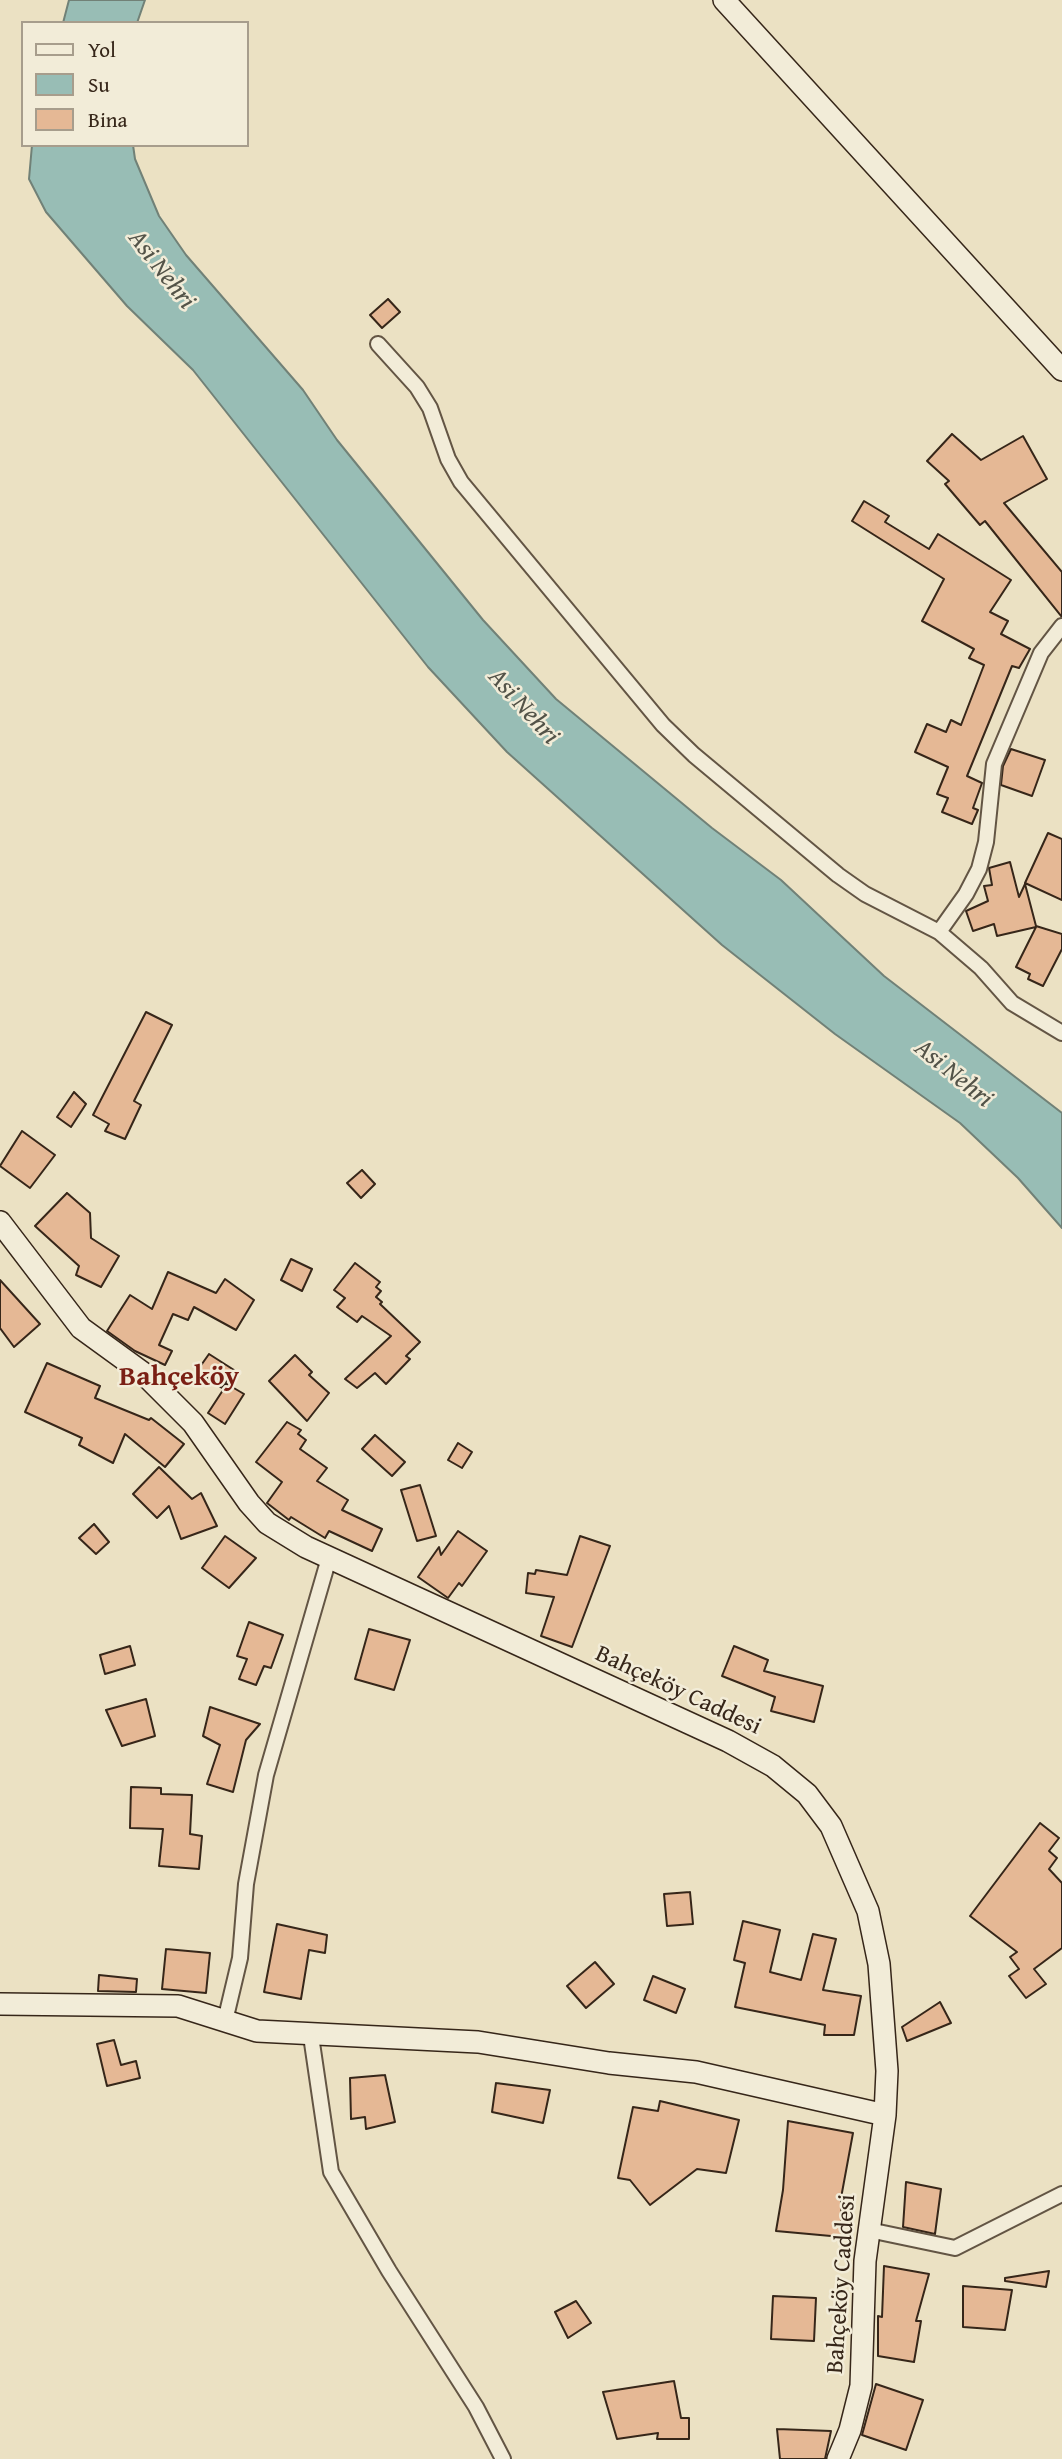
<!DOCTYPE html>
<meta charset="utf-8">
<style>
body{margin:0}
#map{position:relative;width:1062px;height:2459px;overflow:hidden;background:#ebe1c3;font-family:"Gentium Book Plus",serif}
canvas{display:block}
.legend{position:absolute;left:21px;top:21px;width:228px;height:126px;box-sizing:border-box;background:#f2ecd8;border:2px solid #a79d8c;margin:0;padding:9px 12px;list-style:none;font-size:21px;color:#362619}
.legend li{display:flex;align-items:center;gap:14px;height:35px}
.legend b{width:35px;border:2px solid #a79d8c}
</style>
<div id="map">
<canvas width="1062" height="2459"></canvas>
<ul class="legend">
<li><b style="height:9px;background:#f2ecd8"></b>Yol</li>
<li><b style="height:19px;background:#98bdb5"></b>Su</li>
<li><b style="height:19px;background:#e5b895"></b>Bina</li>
</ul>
</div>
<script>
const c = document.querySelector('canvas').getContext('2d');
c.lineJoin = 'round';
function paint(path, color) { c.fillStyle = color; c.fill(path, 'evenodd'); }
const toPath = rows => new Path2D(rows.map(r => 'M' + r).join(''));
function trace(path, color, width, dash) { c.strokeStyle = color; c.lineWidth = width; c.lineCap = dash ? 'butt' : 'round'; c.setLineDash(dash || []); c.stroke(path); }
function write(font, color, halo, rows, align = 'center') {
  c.font = font + ' "Gentium Book Plus",serif'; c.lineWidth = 5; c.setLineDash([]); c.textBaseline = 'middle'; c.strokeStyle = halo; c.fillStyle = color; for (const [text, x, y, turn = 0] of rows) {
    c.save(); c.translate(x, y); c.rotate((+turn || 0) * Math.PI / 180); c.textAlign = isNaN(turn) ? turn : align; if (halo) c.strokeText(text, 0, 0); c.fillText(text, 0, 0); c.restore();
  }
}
const water = toPath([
 [69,0,145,0,137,23,63,23,69,0],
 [32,145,133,145,135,159,159,216,186,255,303,390,337,440,483,620,556,699,712,828,781,880,884,976,1062,1113,1062,1228,1018,1178,960,1123,835,1034,722,945,507,752,428,667,193,370,127,306,46,212,29,179,32,145]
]);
paint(water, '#98bdb5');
trace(water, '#718177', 2);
const building = toPath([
 [388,299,400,312,382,328,370,315,388,299],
 [952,434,981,460,1023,436,1047,479,1004,503,1062,572,1062,617,985,521,980,525,945,484,949,481,927,461,952,434],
 [864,501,889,516,885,522,929,549,938,534,1011,580,990,612,1008,621,1001,634,1030,649,1019,668,1012,666,967,776,982,783,973,808,978,810,972,824,942,812,948,798,937,794,948,767,915,752,927,724,946,732,951,720,961,725,984,665,969,658,974,649,922,621,944,579,852,521,864,501],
 [1011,749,1045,760,1032,796,1001,785,1003,766,1011,749],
 [1048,833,1062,839,1062,900,1025,883,1048,833],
 [1010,862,1019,897,1025,884,1036,926,1062,934,1062,949,1043,986,1028,979,1030,974,1016,967,1036,927,997,936,994,924,973,931,966,911,988,901,984,886,992,885,989,868,1010,862],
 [146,1012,172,1025,134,1101,141,1105,125,1139,105,1131,109,1124,93,1115,146,1012],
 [74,1092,86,1104,71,1127,57,1117,74,1092],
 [22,1131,55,1155,30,1188,0,1166,22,1131],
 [362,1170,375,1184,361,1198,347,1183,362,1170],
 [67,1193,90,1213,91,1238,119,1256,101,1287,76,1275,79,1266,35,1226,67,1193],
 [291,1259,312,1269,302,1291,281,1280,291,1259],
 [355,1263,380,1282,376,1287,381,1291,376,1297,382,1302,380,1304,420,1342,406,1356,410,1359,386,1384,375,1373,357,1388,345,1379,391,1336,362,1316,357,1322,337,1307,345,1298,334,1290,355,1263],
 [168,1272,216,1293,225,1279,254,1300,236,1330,194,1307,188,1320,173,1314,159,1345,172,1351,165,1365,135,1351,107,1331,130,1295,152,1309,168,1272],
 [0,1280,40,1324,14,1347,0,1328,0,1280],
 [209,1354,234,1370,222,1388,197,1371,209,1354],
 [295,1355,312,1372,309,1375,329,1393,307,1421,269,1381,295,1355],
 [47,1363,100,1386,95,1398,149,1420,151,1418,184,1444,165,1467,125,1434,113,1463,79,1445,82,1438,25,1412,47,1363],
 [227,1384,244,1394,225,1424,208,1413,227,1384],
 [287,1422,301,1430,298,1434,306,1440,300,1449,327,1468,317,1481,348,1500,342,1510,382,1529,372,1551,329,1531,325,1538,291,1517,289,1520,267,1503,282,1482,256,1462,287,1422],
 [375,1435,405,1462,392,1476,362,1449,375,1435],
 [458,1443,472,1452,462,1468,448,1460,458,1443],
 [159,1467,192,1499,201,1493,217,1526,181,1539,169,1506,157,1518,133,1494,159,1467],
 [420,1485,436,1536,417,1541,401,1490,420,1485],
 [94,1524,109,1542,96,1554,79,1538,94,1524],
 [458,1531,487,1551,462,1586,459,1583,448,1598,418,1577,439,1547,441,1555,458,1531],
 [225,1536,256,1558,229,1588,202,1568,225,1536],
 [580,1536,610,1546,572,1647,541,1636,554,1597,526,1593,528,1573,535,1574,536,1570,567,1575,580,1536],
 [249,1622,283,1635,271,1668,264,1666,256,1685,239,1679,247,1659,237,1656,249,1622],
 [369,1629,410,1640,394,1690,355,1679,369,1629],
 [130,1646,135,1665,105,1674,100,1655,130,1646],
 [734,1646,768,1660,764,1671,823,1686,814,1722,771,1711,775,1697,722,1676,734,1646],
 [146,1699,155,1736,122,1746,106,1710,146,1699],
 [210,1707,260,1724,246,1740,233,1792,207,1784,220,1745,203,1736,210,1707],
 [131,1787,161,1788,161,1794,192,1795,190,1834,202,1836,199,1869,159,1866,163,1829,130,1828,131,1787],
 [1040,1823,1059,1838,1049,1851,1057,1858,1049,1869,1062,1883,1062,1948,1034,1969,1046,1984,1026,1998,1009,1976,1019,1969,1010,1957,1017,1952,970,1916,1040,1823],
 [690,1892,693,1924,667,1926,664,1894,690,1892],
 [743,1921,780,1930,770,1972,801,1980,813,1934,836,1939,823,1990,861,1996,854,2035,824,2035,825,2025,735,2007,745,1963,734,1960,743,1921],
 [277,1924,327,1935,325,1953,309,1950,301,1999,264,1992,277,1924],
 [166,1949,210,1953,206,1993,162,1989,166,1949],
 [595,1962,614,1984,586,2008,567,1986,595,1962],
 [99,1975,137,1979,136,1992,98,1991,99,1975],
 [653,1976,685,1989,676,2013,644,2000,653,1976],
 [940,2002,951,2023,907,2041,902,2027,940,2002],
 [114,2040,121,2065,136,2061,140,2078,107,2086,97,2044,114,2040],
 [385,2075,395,2122,366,2129,365,2117,351,2119,350,2078,385,2075],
 [496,2083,550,2090,543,2123,492,2112,496,2083],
 [660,2101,739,2120,726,2173,697,2169,650,2205,630,2180,618,2178,633,2107,658,2111,660,2101],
 [788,2121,853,2133,841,2198,842,2237,776,2231,783,2190,788,2121],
 [906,2182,941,2189,935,2234,903,2227,906,2182],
 [884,2266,929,2274,916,2321,921,2321,914,2362,878,2356,878,2316,882,2317,884,2266],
 [1049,2271,1046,2287,1005,2281,1005,2278,1049,2271],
 [963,2286,1012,2290,1005,2330,963,2327,963,2286],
 [773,2296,816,2298,814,2341,771,2339,773,2296],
 [576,2301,591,2323,568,2338,555,2312,576,2301],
 [674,2381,681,2418,689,2418,689,2439,657,2439,658,2433,617,2439,603,2392,674,2381],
 [876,2384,923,2400,906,2450,862,2435,876,2384],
 [777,2429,831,2431,825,2459,780,2459,777,2429]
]);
paint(building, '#e5b895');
trace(building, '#362619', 2);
const street = toPath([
 [378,344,417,387,430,408,448,459,461,482,663,725,694,755,838,875,865,894,939,932,981,968,1012,1003,1062,1033],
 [939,932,966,894,979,869,986,842,994,764,1041,653,1062,626],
 [225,2021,240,1958,246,1884,266,1775,329,1558],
 [311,2036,331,2172,389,2271,476,2407,503,2459],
 [869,2230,955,2248,1062,2194]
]);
const secondary = toPath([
 [724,0,1062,370],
 [0,1222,81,1328,143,1373,193,1423,249,1503,267,1523,306,1547,728,1741,773,1766,807,1794,831,1826,868,1911,879,1964,887,2071,885,2115,865,2261,861,2386,850,2430,838,2459],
 [0,2004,178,2006,257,2031,478,2042,609,2063,696,2072,885,2115]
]);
trace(street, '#635544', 18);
trace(secondary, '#362619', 24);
trace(street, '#f2ecd8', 14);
trace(secondary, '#f2ecd8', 21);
write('24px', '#362619', '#f2ecd8', [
 ["Bahçeköy Caddesi",678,1691,25],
 ["Bahçeköy Caddesi",842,2284,-86]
]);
write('italic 26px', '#535348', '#f2ecd8', [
 ["Asi Nehri",161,270,52],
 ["Asi Nehri",523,707,48],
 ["Asi Nehri",953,1074,39]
]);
write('bold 28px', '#7a1f14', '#f2ecd8', [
 ["Bahçeköy",179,1378]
]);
</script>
